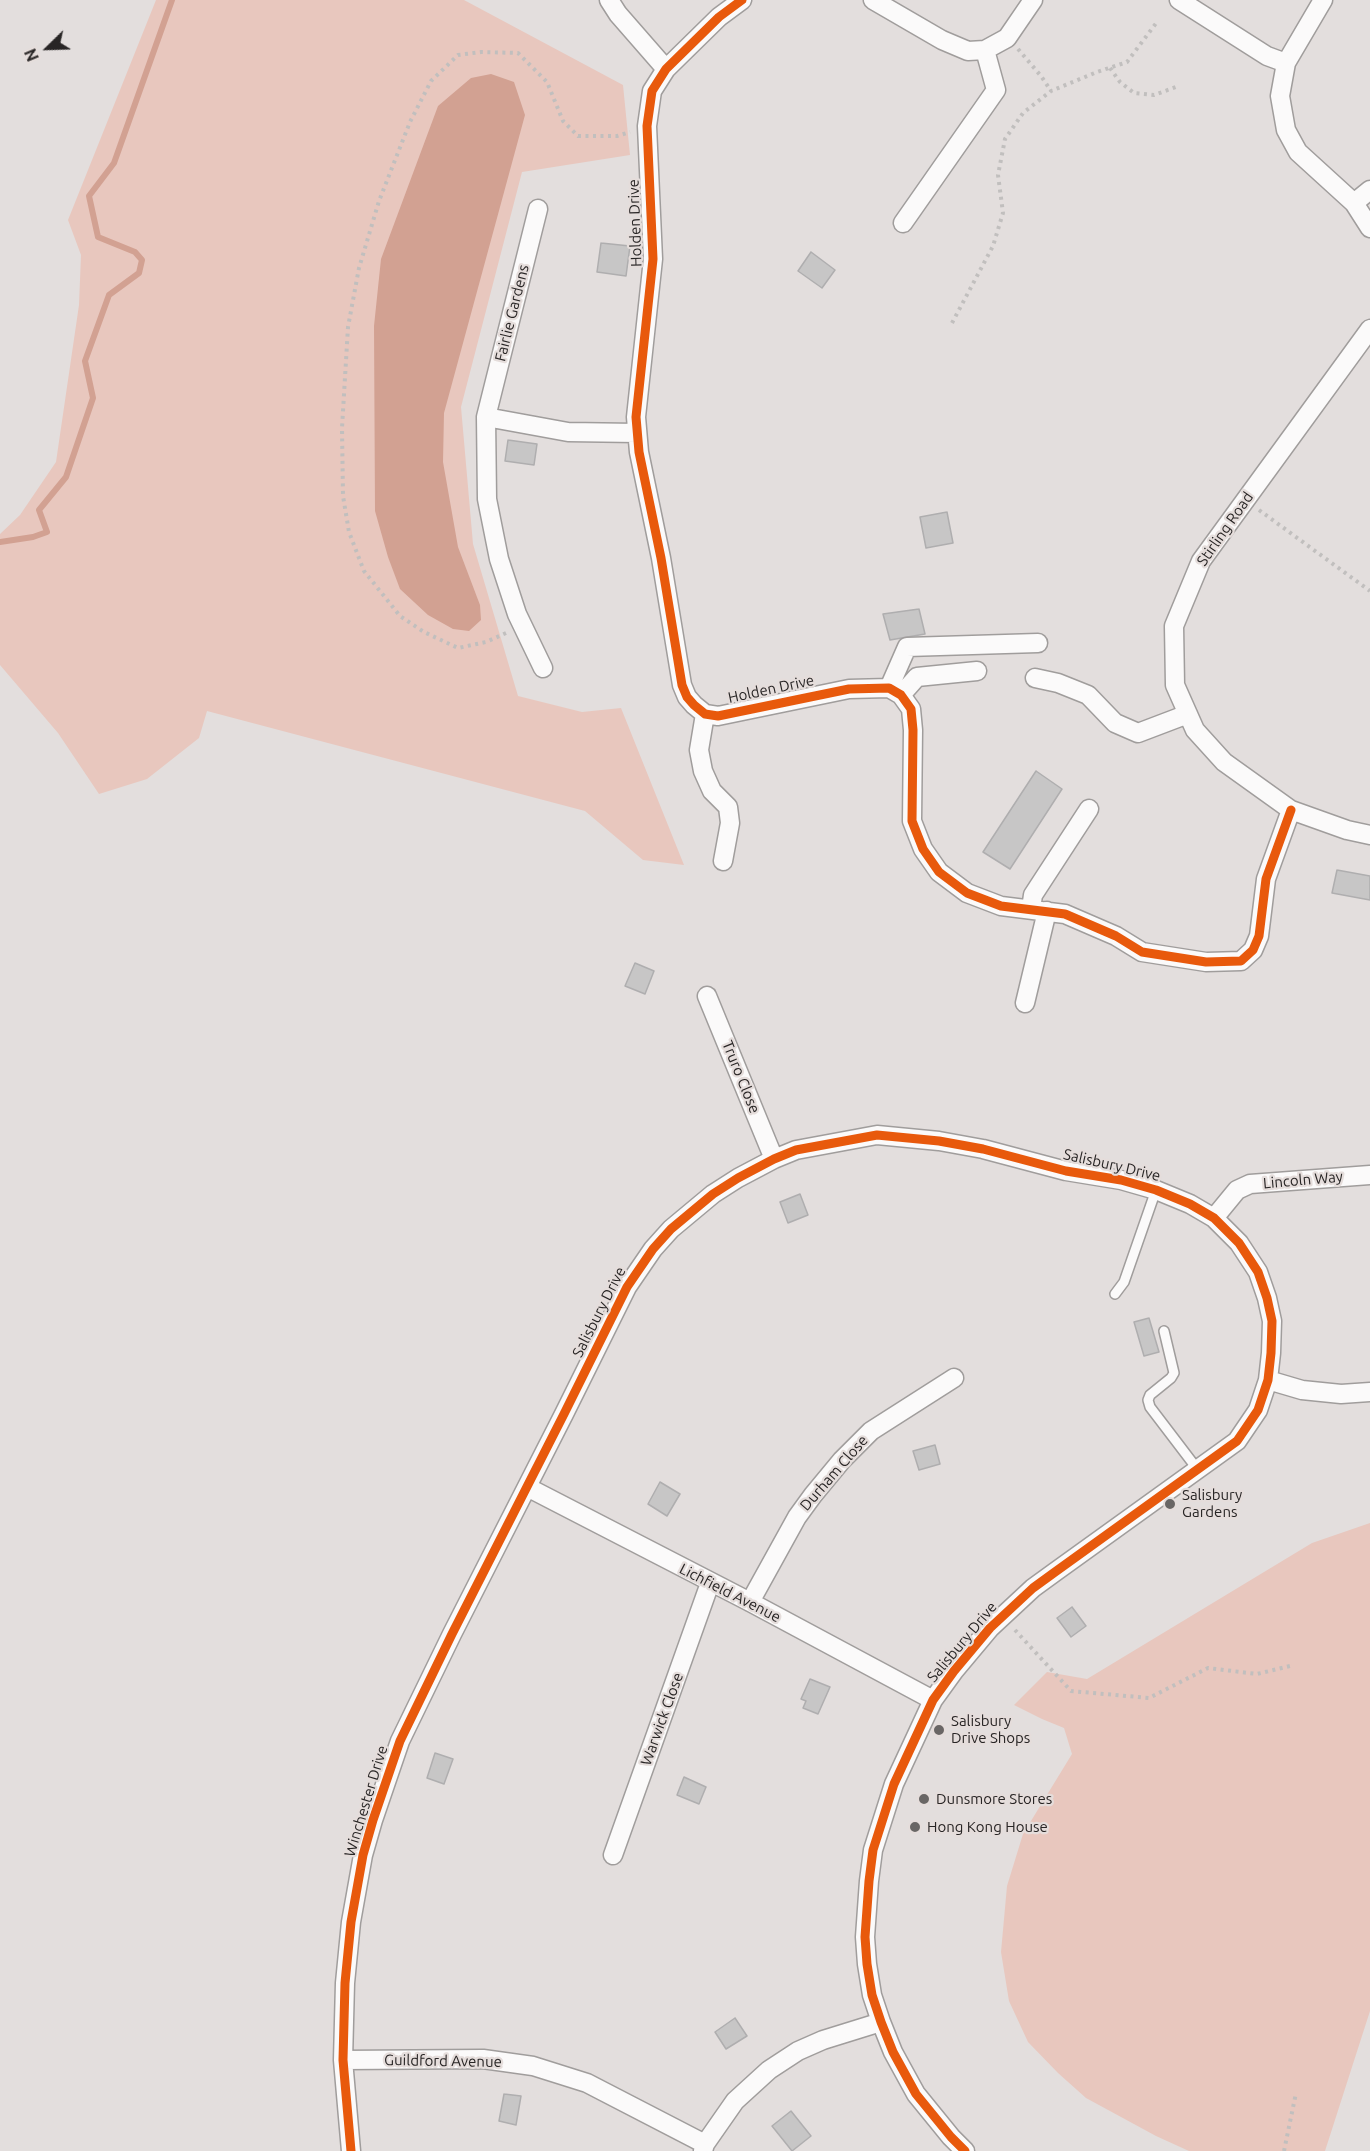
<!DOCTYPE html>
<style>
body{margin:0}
#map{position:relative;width:1370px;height:2151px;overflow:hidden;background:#e3dedd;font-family:Ubuntu,sans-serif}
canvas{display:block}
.north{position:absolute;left:18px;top:18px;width:60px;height:60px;-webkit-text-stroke:4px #e5dddb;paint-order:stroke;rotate:247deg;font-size:16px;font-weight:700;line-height:24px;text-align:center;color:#282525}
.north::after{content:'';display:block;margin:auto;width:21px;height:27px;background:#282525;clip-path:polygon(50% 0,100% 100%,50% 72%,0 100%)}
</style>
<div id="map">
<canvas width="1370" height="2151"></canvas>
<div class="north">N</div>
</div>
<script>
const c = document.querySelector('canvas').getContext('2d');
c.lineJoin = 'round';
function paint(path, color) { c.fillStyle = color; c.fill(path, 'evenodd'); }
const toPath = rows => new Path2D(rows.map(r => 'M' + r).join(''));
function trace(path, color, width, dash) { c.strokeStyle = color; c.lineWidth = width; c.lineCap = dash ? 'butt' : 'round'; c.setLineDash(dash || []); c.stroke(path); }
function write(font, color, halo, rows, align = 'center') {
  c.font = font + ' Ubuntu,sans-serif'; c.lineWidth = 4.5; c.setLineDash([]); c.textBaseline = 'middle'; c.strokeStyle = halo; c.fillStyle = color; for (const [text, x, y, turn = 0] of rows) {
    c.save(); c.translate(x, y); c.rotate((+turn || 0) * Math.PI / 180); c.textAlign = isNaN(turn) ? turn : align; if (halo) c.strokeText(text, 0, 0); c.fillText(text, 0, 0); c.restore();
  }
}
paint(toPath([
 [156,0,464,0,623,85,630,155,522,172,461,407,473,544,518,696,582,712,621,708,684,865,643,860,585,811,207,711,199,738,147,779,99,794,58,733,0,665,0,534,20,515,56,462,79,305,81,255,68,220],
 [1370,1523,1370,2011,1325,2151,1189,2151,1156,2136,1086,2098,1058,2073,1028,2042,1009,2001,1001,1952,1007,1886,1023,1834,1072,1754,1064,1728,1042,1719,1014,1705,1047,1672,1087,1679,1312,1543]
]), '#e8c7be');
paint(toPath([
 [491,74,514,82,525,115,444,413,443,462,458,547,480,605,481,620,469,631,453,629,428,615,400,589,388,557,375,511,374,326,381,259,438,106,471,78]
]), '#d2a192');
trace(toPath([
 [0,542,33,537,47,532,39,510,66,477,93,398,85,361,109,295,139,273,142,260,135,252,98,237,89,196,114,163,172,0]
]), '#d2a192', 6);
const building = toPath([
 [601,243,630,246,626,276,597,272,601,243],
 [811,252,835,270,822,288,798,271,811,252],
 [508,440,537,444,534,465,505,461,508,440],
 [947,512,953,543,926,548,920,517,947,512],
 [919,609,925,634,890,640,883,614,919,609],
 [1036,771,1062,789,1010,869,983,852,1036,771],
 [1337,870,1370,876,1370,900,1332,893,1337,870],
 [635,963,654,971,645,994,625,986,635,963],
 [800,1194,808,1215,788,1223,780,1202,800,1194],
 [1149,1318,1159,1352,1144,1356,1134,1322,1149,1318],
 [935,1445,940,1464,919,1470,913,1451,935,1445],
 [660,1482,680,1494,667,1516,648,1504,660,1482],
 [1072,1607,1086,1626,1071,1637,1057,1618,1072,1607],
 [810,1679,830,1687,818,1714,803,1708,806,1701,801,1699,810,1679],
 [435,1753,453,1759,444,1784,427,1778,435,1753],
 [684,1777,706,1787,699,1804,677,1795,684,1777],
 [735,2018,747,2036,726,2049,715,2032,735,2018],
 [504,2094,521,2096,516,2125,499,2121,504,2094],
 [791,2111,811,2136,792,2151,772,2126,791,2111]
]);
paint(building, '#c7c6c6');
trace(building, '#afaeaf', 1.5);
const service = toPath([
 [1115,1294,1124,1282,1156,1190],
 [1164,1331,1174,1373,1171,1378,1150,1395,1148,1400,1150,1407,1198,1470]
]);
const minor = toPath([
 [609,0,618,14,666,69],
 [742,0,719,17,666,69,652,91,647,126,653,259,636,417,639,452,661,558,682,685,687,697,694,705,705,714,718,716,849,689,889,688,901,695,911,709,913,730,912,821,923,849,939,872,967,893,1001,906,1065,914,1116,936,1142,952,1206,962,1241,961,1253,950,1259,936,1266,879,1291,810],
 [873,0,942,40,968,51,985,50,1007,38,1033,0],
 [1179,0,1267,56,1286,63],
 [1323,0,1286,63,1280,96,1286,130,1298,152,1354,203,1370,228],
 [1354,203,1370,190],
 [903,223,996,90,985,50],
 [1370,329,1201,561,1174,626,1175,685,1195,730,1224,762,1291,810,1347,830,1370,835],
 [486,417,538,209],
 [543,668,517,614,499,559,487,499,486,417,568,432,637,433],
 [1035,678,1058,683,1088,695,1115,723,1138,733,1188,714],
 [889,688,907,647,1038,643],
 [901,695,917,677,977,671],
 [705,714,699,750,703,771,712,791,728,807,730,823,723,861],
 [1031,909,1033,895,1089,809],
 [707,996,774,1159],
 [1025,1003,1047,911],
 [1214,1218,1237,1190,1250,1184,1370,1175],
 [1268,1380,1302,1390,1341,1394,1370,1392],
 [527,1487,750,1602,933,1700],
 [750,1602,797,1517,813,1495,842,1460,871,1431,954,1378],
 [613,1855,710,1583],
 [343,2060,483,2059,533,2066,587,2083,705,2144],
 [351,2151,343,2060,345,1983,351,1922,363,1855,373,1820,400,1741,452,1634,564,1414,627,1287,653,1249,671,1229,713,1194,738,1178,774,1159,796,1150,877,1135,939,1141,983,1149,1066,1171,1121,1180,1156,1190,1190,1204,1214,1218,1239,1243,1258,1272,1267,1298,1272,1321,1271,1353,1268,1380,1258,1410,1237,1441,1055,1572,1033,1588,990,1628,954,1671,933,1700,894,1784,873,1850,869,1881,865,1937,867,1964,872,1995,881,2022,893,2052,916,2094,951,2137,965,2151],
 [703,2151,705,2144,735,2101,769,2070,798,2051,823,2040,881,2022]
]);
trace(service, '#a09d9c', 12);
trace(minor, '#a09d9c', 21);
trace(toPath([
 [1018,49,1041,76,1051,91],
 [1110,68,1120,82,1134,93,1154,95,1176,87],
 [952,323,993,246,1003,213,998,175,1005,139,1023,113,1051,91,1097,72,1127,62,1157,22],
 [1259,510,1370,591],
 [506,633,486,642,458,648,424,632,400,616,364,571,349,532,343,496,342,428,348,327,359,268,379,201,410,122,431,81,458,55,481,52,518,53,547,82,563,121,578,136,617,136,630,132],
 [1015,1630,1071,1691,1149,1698,1208,1668,1257,1674,1294,1665],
 [1284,2151,1296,2093]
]), '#c1bfbe', 4, [3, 4.5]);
trace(service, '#fbfafa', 9);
trace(minor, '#fbfafa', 18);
trace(toPath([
 [742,0,719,17,666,69,652,91,647,126,653,259,636,417,639,452,661,558,682,685,687,697,694,705,705,714,718,716,849,689,889,688,901,695,911,709,913,730,912,821,923,849,939,872,967,893,1001,906,1065,914,1116,936,1142,952,1206,962,1241,961,1253,950,1259,936,1266,879,1291,810],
 [351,2151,343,2060,345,1983,351,1922,363,1855,373,1820,400,1741,452,1634,564,1414,627,1287,653,1249,671,1229,713,1194,738,1178,774,1159,796,1150,877,1135,939,1141,983,1149,1066,1171,1121,1180,1156,1190,1190,1204,1214,1218,1239,1243,1258,1272,1267,1298,1272,1321,1271,1353,1268,1380,1258,1410,1237,1441,1055,1572,1033,1588,990,1628,954,1671,933,1700,894,1784,873,1850,869,1881,865,1937,867,1964,872,1995,881,2022,893,2052,916,2094,951,2137,965,2151]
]), '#e8590c', 9);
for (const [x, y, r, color] of [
 [1170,1504,6,"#696665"],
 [939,1730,6,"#696665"],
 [924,1799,6,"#696665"],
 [915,1827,6,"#696665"]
]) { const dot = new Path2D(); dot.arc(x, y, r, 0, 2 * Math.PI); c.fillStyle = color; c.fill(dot); trace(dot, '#e5dddb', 2); }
write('15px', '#282525', '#e5dddb', [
 ["Holden Drive",635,223,-92],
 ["Fairlie Gardens",512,313,-76],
 ["Stirling Road",1225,529,-55],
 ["Holden Drive",771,689,-12],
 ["Truro Close",741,1077,68],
 ["Salisbury Drive",1112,1165,13],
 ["Lincoln Way",1303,1180,-5],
 ["Salisbury Drive",599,1312,-63],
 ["Durham Close",834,1473,-49],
 ["Lichfield Avenue",730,1593,27],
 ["Salisbury Drive",962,1642,-50],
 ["Warwick Close",662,1719,-70],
 ["Winchester Drive",366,1801,-73],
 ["Guildford Avenue",443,2061,1]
]);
write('15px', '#282525', '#e5dddb', [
 ["Salisbury",1182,1495],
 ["Gardens",1182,1512],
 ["Salisbury",951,1721],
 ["Drive Shops",951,1738],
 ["Dunsmore Stores",936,1799],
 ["Hong Kong House",927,1827]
], 'left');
</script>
